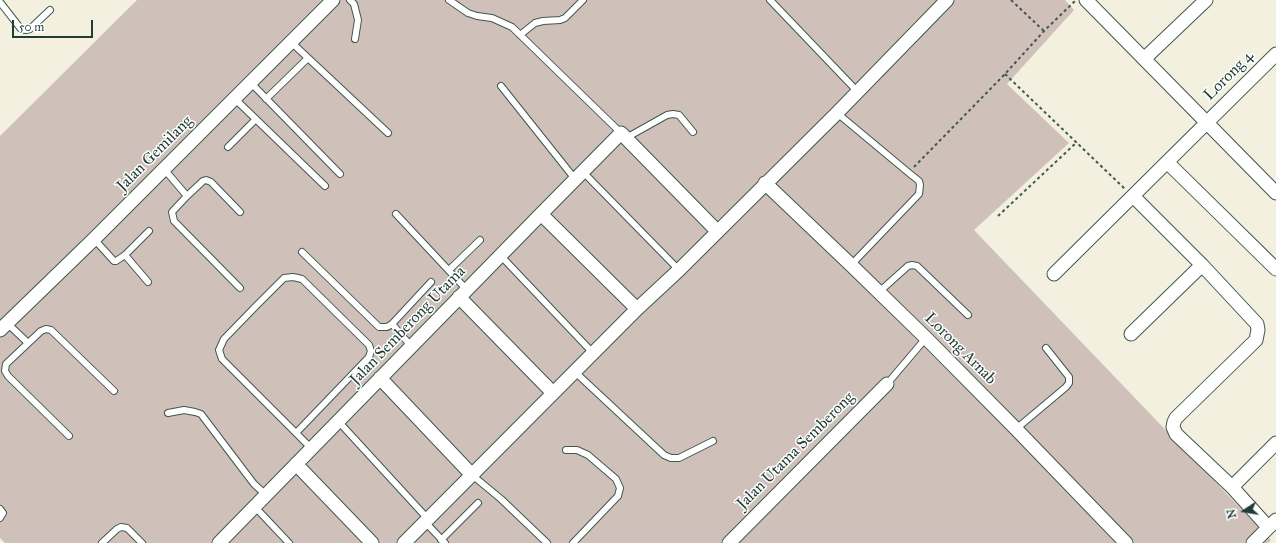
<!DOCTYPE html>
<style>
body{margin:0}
#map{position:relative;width:1276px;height:543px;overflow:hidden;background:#f3f0df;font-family:"IM FELL Great Primer",serif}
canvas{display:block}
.north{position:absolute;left:1224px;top:491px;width:40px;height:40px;-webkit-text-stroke:3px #fff;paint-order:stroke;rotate:258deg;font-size:11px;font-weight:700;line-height:16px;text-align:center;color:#1f3d34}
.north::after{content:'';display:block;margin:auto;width:14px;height:18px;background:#1f3d34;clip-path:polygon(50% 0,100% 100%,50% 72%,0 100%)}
.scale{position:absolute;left:12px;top:20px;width:81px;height:18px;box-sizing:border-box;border:2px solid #1f3d34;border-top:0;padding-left:5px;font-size:12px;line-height:14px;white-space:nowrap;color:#1f3d34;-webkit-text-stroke:3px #fff;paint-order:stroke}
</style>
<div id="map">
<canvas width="1276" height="543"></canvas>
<div class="north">N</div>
<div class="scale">50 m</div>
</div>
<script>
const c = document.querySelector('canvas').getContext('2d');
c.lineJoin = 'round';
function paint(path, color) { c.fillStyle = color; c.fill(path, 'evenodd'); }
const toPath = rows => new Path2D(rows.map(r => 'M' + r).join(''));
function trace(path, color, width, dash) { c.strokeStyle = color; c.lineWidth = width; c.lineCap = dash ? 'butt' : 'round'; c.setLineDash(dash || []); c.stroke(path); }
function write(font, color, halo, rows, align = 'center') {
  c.font = font + ' "IM FELL Great Primer",serif'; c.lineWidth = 3; c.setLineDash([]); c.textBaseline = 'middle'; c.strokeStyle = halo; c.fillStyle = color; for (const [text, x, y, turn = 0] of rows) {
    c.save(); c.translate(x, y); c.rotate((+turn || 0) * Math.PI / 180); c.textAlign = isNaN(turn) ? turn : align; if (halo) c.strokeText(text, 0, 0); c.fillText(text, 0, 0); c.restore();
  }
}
paint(toPath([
 [137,0,1065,0,1074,10,1007,84,1069,143,974,230,1271,540,1268,543,5,543,0,538,0,136]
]), '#cfc1ba');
const lane = toPath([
 [350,0,354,4,358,20,355,39],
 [449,0,468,13,477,16,492,18,512,27,621,133],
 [770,0,857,91],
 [0,2,21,29,26,30,30,29,50,10],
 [520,35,535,23,543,21,560,20,565,18,583,0],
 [291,42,388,133],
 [250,82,340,174],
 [501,86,575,179],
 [234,98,325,186],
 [266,99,308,58],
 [837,113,909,173,919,181,920,185,919,194,851,265],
 [626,138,667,115,673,114,679,115,693,132],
 [228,147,256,119],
 [164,169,187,196,172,212,174,221,240,288],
 [583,172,679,270],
 [187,196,203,181,206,180,211,182,240,212],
 [396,214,467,290],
 [94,239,114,261,116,261,125,255,149,231],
 [302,252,379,327,387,327,392,324],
 [125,255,148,282],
 [500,255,593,353],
 [449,270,480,240],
 [879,292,908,266,912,265,917,266,968,315],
 [7,323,28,343],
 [411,346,392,324,431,282],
 [575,372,664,455,671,458,679,458,713,441],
 [887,384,926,338],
 [168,413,184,410,195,412,201,414,254,484,266,495],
 [338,421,428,519],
 [1016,429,1066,387,1069,383,1069,377,1046,348],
 [296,433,369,357,371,351,369,345,302,279,293,277,284,278,256,306,224,339,219,350,222,359,311,448],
 [69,436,8,376,5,371,6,364,41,331,46,329,51,330,114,391],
 [566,450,577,450,588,455,616,479,620,488,618,496,573,543],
 [472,475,501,499,547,543],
 [255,507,289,543],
 [0,509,3,513,0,518],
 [425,522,445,543],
 [441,540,478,503],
 [102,543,117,529,121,527,127,528,142,543]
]);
const street = toPath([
 [1086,0,1276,193],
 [1144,59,1206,0],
 [1167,162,1276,269],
 [765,183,851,265,926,338,1016,429,1126,543],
 [1133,196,1202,265,1257,324,1258,330,1256,340,1176,418,1174,422,1173,427,1176,434,1232,487,1268,527],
 [541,214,637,309],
 [1054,274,1276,54],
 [459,297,553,393],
 [0,330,94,239,333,0],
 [1131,334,1202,265],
 [380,378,472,475],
 [296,464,372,543],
 [1232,487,1276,443],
 [219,543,541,214,621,133,717,231],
 [404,543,637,309,679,270,837,113,947,0],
 [729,543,887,384],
 [1253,543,1276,520]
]);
trace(lane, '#3f584e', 8);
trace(street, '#3f584e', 15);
trace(toPath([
 [1011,0,1044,31],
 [1005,74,1125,189],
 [914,167,1005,74,1044,31,1075,1],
 [998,216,1077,142]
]), '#3f584e', 2, [3, 3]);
trace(lane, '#fff', 6);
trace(street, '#fff', 13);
write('16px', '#1f3d34', '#fff', [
 ["Lorong 4",1229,76,-45],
 ["Jalan Gemilang",155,154,-45],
 ["Jalan Semberong Utama",408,326,-46],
 ["Lorong Arnab",960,349,45],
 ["Jalan Utama Semberong",796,451,-45]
]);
</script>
